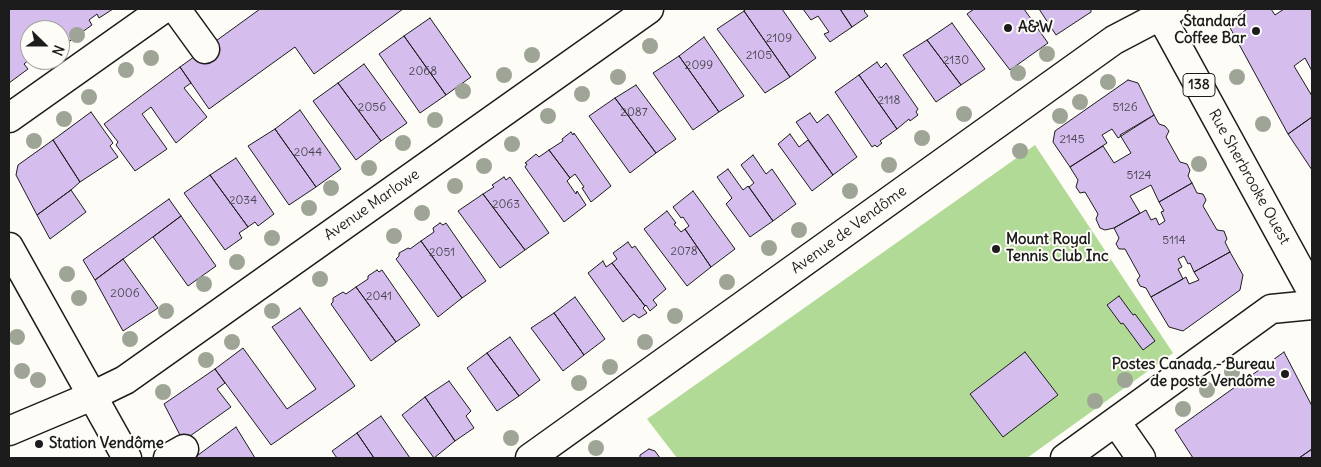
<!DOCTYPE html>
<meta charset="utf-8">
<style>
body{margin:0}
#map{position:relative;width:1321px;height:467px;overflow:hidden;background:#fdfcf7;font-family:Delius,sans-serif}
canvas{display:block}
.frame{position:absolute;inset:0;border:10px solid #1c1c1c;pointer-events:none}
.north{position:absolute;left:20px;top:20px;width:50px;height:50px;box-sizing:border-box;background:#fdfcf7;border:1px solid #a3a29f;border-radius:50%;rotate:112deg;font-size:14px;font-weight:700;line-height:20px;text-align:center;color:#1c1c1c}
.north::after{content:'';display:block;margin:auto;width:18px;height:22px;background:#1c1c1c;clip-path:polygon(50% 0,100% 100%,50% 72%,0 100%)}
</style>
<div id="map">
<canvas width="1321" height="467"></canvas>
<div class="frame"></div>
<div class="north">N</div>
</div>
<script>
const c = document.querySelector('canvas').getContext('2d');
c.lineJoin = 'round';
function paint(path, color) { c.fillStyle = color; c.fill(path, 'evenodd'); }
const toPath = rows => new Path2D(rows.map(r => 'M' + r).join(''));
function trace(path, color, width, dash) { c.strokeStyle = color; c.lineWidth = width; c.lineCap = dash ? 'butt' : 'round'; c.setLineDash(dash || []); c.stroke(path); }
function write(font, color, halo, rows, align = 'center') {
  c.font = font + ' Delius,sans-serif'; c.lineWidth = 4; c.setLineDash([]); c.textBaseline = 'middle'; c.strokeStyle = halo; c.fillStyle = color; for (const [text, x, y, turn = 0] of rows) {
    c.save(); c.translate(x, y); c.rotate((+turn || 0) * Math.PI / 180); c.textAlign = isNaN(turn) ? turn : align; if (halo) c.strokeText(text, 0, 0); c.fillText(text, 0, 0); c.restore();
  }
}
paint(toPath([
 [1035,145,1173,353,1027,458,677,458,647,419]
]), '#b1da97');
const building = toPath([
 [9,9,113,9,99,18,97,14,89,20,92,25,60,48,60,30,30,30,30,59,24,64,28,69,9,83,9,9],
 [260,9,403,9,314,74,295,47,209,109,180,67,260,9],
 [746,9,782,9,816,58,790,77,744,11,746,9],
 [803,9,840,9,852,27,830,42,824,34,829,32,818,16,811,20,803,9],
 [840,9,866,9,864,11,868,16,852,27,840,9],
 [974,9,1024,9,1048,43,1010,70,967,14,974,9],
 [1039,9,1091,9,1091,12,1056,35,1039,9],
 [1247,9,1271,9,1275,15,1284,9,1312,9,1312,71,1305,58,1294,66,1312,96,1312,117,1288,134,1228,24,1247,9],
 [744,11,790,77,765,93,717,29,744,11],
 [430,18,471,77,446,95,404,36,430,18],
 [952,23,985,69,961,85,927,40,952,23],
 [404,36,446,95,420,113,379,54,404,36],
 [704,37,744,96,719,112,679,56,704,37],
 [927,40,961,85,936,102,903,55,927,40],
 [679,56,719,112,693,130,653,73,679,56],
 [877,62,881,68,886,63,918,109,916,112,918,115,910,121,909,119,897,129,859,75,877,62],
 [364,64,407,123,381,141,338,83,364,64],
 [180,67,191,83,184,88,207,117,176,143,151,107,142,114,167,149,135,171,116,145,118,142,104,124,180,67],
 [859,75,897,129,880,141,882,143,877,147,875,145,872,147,835,92,859,75],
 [1128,80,1138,83,1154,115,1118,138,1112,129,1102,135,1107,143,1070,167,1053,142,1055,131,1128,80],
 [338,83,381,141,356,160,313,101,338,83],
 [636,85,676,139,656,153,615,98,636,85],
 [615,98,656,153,630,173,589,116,615,98],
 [300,110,341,169,316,187,275,129,300,110],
 [91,112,113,143,110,146,118,157,80,182,53,140,91,112],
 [810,113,817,123,828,114,857,157,833,175,796,122,810,113],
 [1154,115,1159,124,1165,126,1169,131,1166,137,1180,162,1187,164,1190,170,1188,176,1192,183,1159,202,1151,185,1130,196,1140,213,1114,228,1105,230,1100,228,1096,219,1098,214,1085,192,1080,193,1076,187,1078,180,1070,167,1103,146,1114,163,1131,153,1120,135,1154,115],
 [1312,117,1312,170,1288,134,1312,117],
 [275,129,316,187,289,205,248,146,275,129],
 [571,132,573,135,574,133,611,186,591,202,582,188,584,187,575,174,570,178,549,150,563,141,562,139,571,132],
 [790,134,799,147,808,140,833,175,812,191,778,144,790,134],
 [53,140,80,182,71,190,37,215,16,175,18,165,53,140],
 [549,150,570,178,567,181,576,194,577,191,586,205,564,222,525,167,527,164,525,163,536,154,539,157,549,150],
 [753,155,766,174,772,169,796,204,773,221,749,187,754,183,741,165,753,155],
 [236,158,274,214,258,226,255,222,248,227,210,175,236,158],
 [728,169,743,190,748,186,773,221,750,237,726,204,732,198,717,177,728,169],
 [210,175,248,227,239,233,242,238,225,250,184,193,210,175],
 [504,177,506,180,510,177,549,233,525,250,483,194,494,187,492,185,504,177],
 [1192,183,1197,193,1203,194,1206,200,1203,206,1217,230,1224,231,1227,239,1225,242,1230,252,1194,272,1190,263,1188,264,1184,256,1178,259,1182,267,1178,269,1183,279,1151,297,1146,288,1140,286,1137,280,1140,276,1125,249,1119,249,1116,244,1119,238,1114,228,1146,210,1151,220,1156,218,1159,225,1165,221,1161,212,1164,211,1159,202,1192,183],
 [71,190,86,212,50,239,37,215,71,190],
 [693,191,735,249,711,267,685,229,689,226,683,217,681,218,673,207,693,191],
 [483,194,525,250,500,268,458,211,483,194],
 [169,199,181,216,95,280,83,260,169,199],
 [667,211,676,223,674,224,681,232,685,229,711,267,687,286,644,229,667,211],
 [181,216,216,266,188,286,153,237,181,216],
 [440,223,443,225,446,223,486,281,462,298,421,241,434,232,433,228,440,223],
 [421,241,462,298,438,317,396,259,399,256,399,253,408,248,410,249,421,241],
 [628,242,632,248,635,246,666,289,653,300,657,305,650,311,646,305,645,306,612,263,617,259,613,253,628,242],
 [1230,252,1243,275,1240,290,1183,331,1169,327,1151,297,1186,277,1189,284,1199,280,1194,272,1230,252],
 [123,259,158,308,123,331,95,280,123,259],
 [603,261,606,267,612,263,645,306,643,308,647,313,639,318,634,314,623,322,588,273,603,261],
 [377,270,379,272,382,270,420,325,396,342,356,287,368,279,368,276,377,270],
 [356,287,396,342,371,361,331,304,333,302,333,298,343,292,346,294,356,287],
 [1119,296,1133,315,1135,314,1155,341,1143,350,1123,323,1121,324,1107,305,1119,296],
 [575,297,605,339,584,355,554,313,575,297],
 [300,308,355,386,271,445,215,369,243,348,287,409,316,389,272,327,300,308],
 [554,313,584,355,563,371,531,328,554,313],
 [510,337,540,380,519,396,487,353,510,337],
 [1025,352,1058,395,1003,437,970,394,1025,352],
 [1284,352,1312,406,1312,449,1299,458,1193,458,1175,430,1284,352],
 [487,353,519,396,497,411,467,368,487,353],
 [215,369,225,383,217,389,231,407,183,441,164,404,215,369],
 [449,381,471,411,466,416,474,428,455,441,425,397,449,381],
 [425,397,455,441,434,458,402,415,425,397],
 [381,416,410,458,374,458,357,433,381,416],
 [236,427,255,458,194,458,236,427],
 [357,433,374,458,337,458,332,451,357,433],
 [649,449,655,451,660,458,640,458,640,455,649,449],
 [1312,449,1312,458,1299,458,1312,449]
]);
paint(building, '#d5beed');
trace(building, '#1c1c1c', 1);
const minor = toPath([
 [176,9,205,49],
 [9,118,163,9],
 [1116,422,1141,458],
 [9,431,92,396,125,380,649,9],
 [168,458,184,449],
 [530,458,1114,40,1173,9],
 [1065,458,1271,309,1312,305]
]);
const major = toPath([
 [1157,9,1312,292],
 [9,247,127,458]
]);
trace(minor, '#1c1c1c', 31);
trace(major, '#1c1c1c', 31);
trace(minor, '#fdfcf7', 28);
trace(major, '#fdfcf7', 28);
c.fillStyle = '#9ea596';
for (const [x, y] of [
 [77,35],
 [650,46],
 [1047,54],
 [532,55],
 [151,58],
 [126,70],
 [1018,73],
 [504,75],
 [618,77],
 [1237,77],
 [1108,82],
 [463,91],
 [582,94],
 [89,97],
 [1080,102],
 [964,114],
 [548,116],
 [1060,116],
 [64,119],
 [435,120],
 [1263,124],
 [922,138],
 [34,141],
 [403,143],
 [512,144],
 [1020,151],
 [1199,164],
 [889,165],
 [484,166],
 [369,168],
 [455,186],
 [331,188],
 [850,191],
 [309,208],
 [422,213],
 [799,230],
 [394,236],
 [272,238],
 [769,248],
 [237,262],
 [67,274],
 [320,279],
 [727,282],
 [204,284],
 [79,298],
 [166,311],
 [272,311],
 [675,316],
 [17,337],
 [130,339],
 [232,342],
 [645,342],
 [206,360],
 [610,367],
 [22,371],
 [1232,372],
 [38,380],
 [1125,380],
 [579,383],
 [1207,390],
 [163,392],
 [1095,401],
 [1183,409],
 [511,438],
 [596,448]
]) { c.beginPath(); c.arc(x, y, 8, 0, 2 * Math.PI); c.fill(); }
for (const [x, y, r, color] of [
 [1008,28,5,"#1c1c1c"],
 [1256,31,5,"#1c1c1c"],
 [996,249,5,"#1c1c1c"],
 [1285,374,5,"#1c1c1c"],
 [39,444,5,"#1c1c1c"]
]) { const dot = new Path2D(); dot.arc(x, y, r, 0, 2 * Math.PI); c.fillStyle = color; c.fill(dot); trace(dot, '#fdfcf7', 2); }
write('12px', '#4a4450', null, [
 ["2109",779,39],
 ["2105",759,56],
 ["2130",956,61],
 ["2099",699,66],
 ["2068",423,72],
 ["2118",889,101],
 ["2056",372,108],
 ["5126",1125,108],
 ["2087",634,113],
 ["2145",1072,140],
 ["2044",308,153],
 ["5124",1139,176],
 ["2034",243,201],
 ["2063",506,205],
 ["5114",1174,241],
 ["2078",684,252],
 ["2051",442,253],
 ["2006",125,294],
 ["2041",379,297]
]);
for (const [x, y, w] of [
 [1199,85,32]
]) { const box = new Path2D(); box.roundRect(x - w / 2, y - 11.5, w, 23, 4); c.fillStyle = '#fdfcf7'; c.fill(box); trace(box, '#1c1c1c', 1); }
write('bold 14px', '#1c1c1c', null, [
 ["138",1199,85]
]);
write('bold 15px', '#1c1c1c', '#fdfcf7', [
 ["Standard",1246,22,"right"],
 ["Coffee Bar",1246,39,"right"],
 ["A&W",1018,28],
 ["Mount Royal",1006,240],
 ["Tennis Club Inc",1006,257],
 ["Postes Canada - Bureau",1275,365,"right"],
 ["de poste Vendôme",1275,382,"right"],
 ["Station Vendôme",49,444]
], 'left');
write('15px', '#1c1c1c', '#fdfcf7', [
 ["Rue Sherbrooke Ouest",1249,177,61],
 ["Avenue Marlowe",372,205,-35],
 ["Avenue de Vendôme",849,230,-36]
]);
</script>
